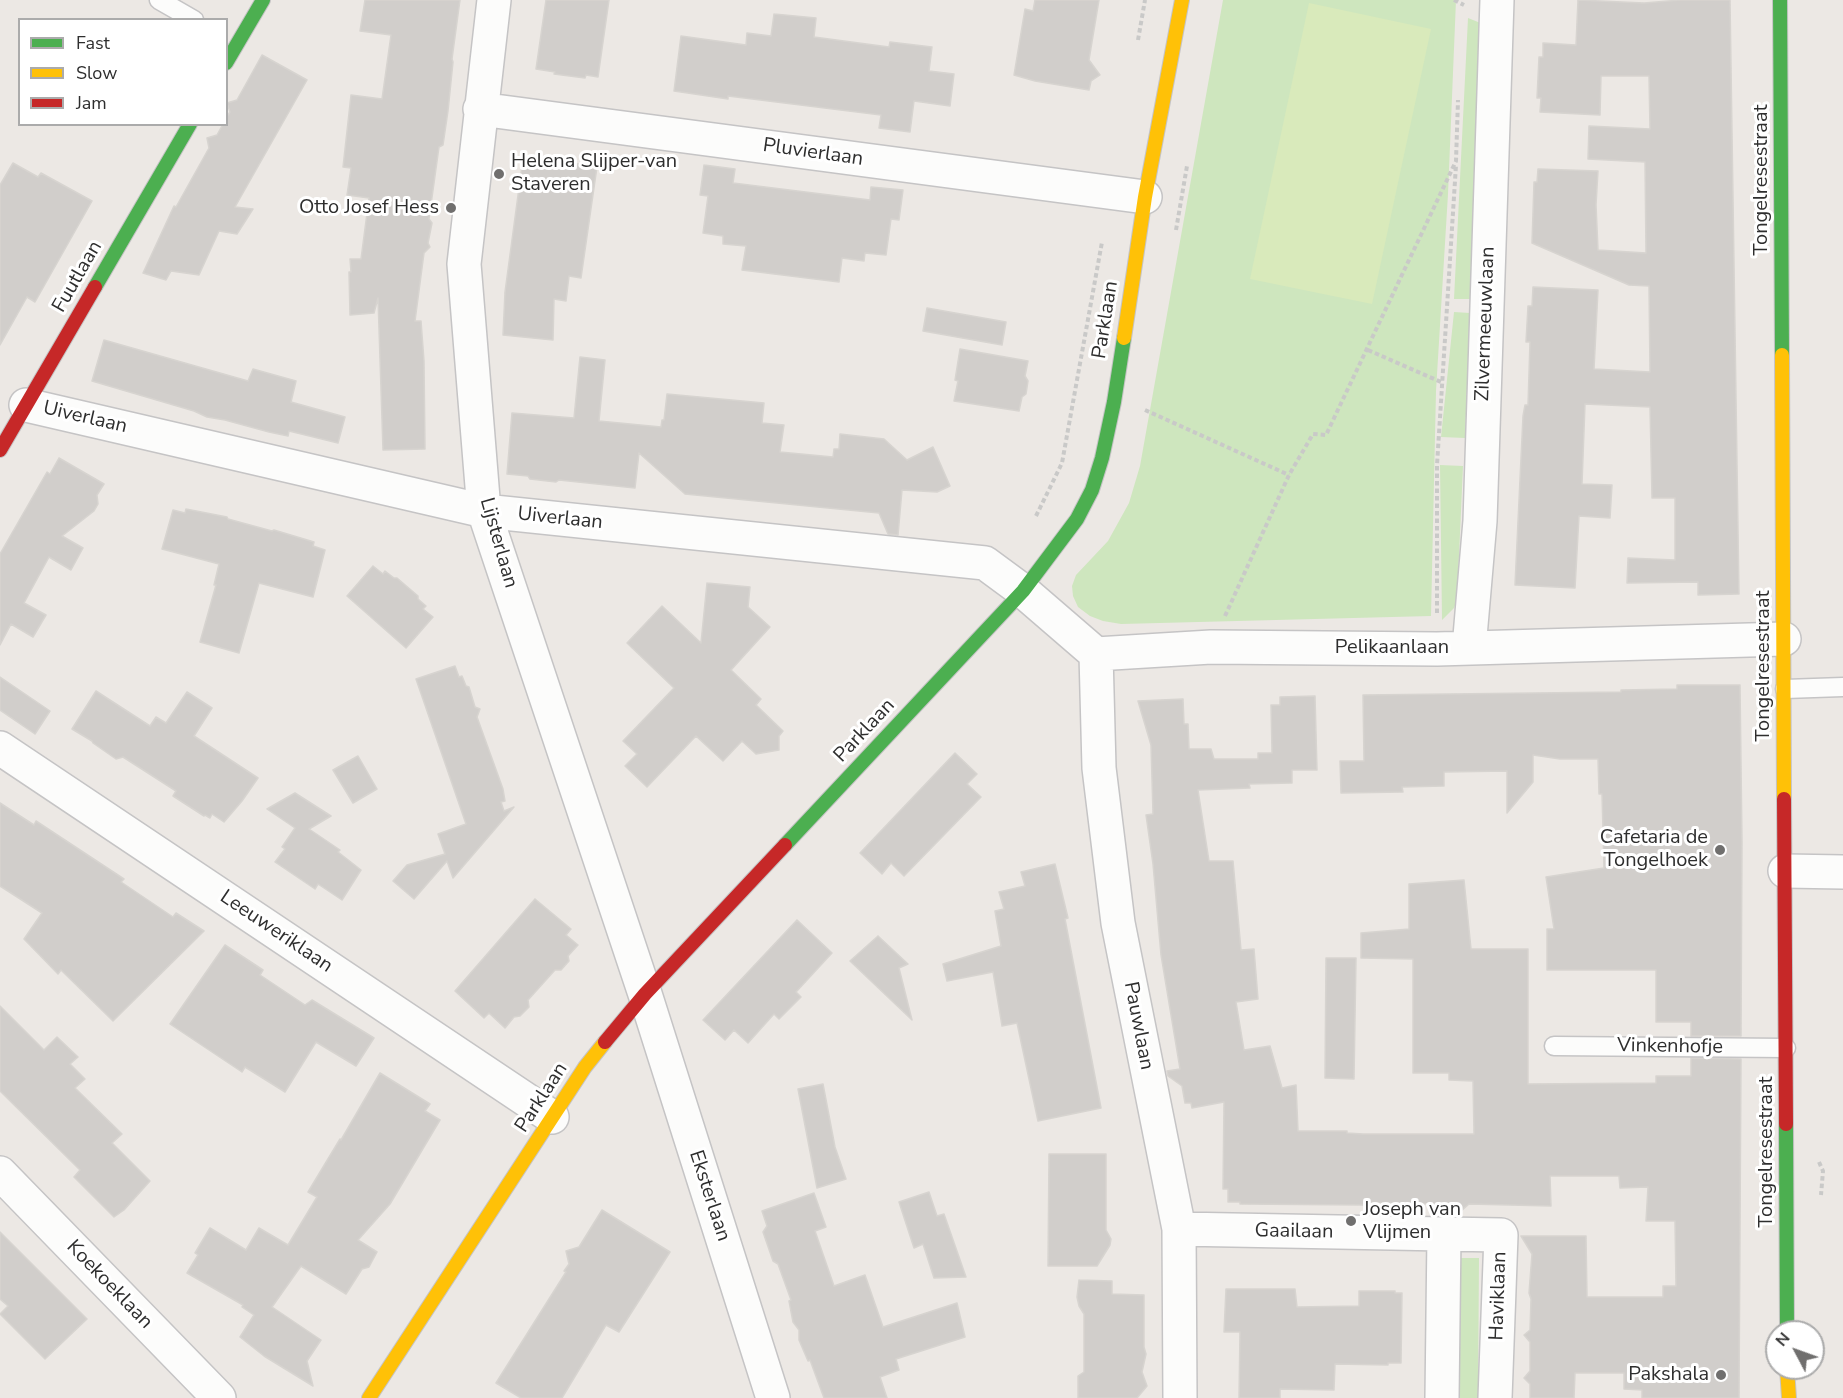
<!DOCTYPE html>
<style>
body{margin:0}
#map{position:relative;width:1843px;height:1398px;overflow:hidden;background:#ece8e4;font-family:"Nunito Sans",sans-serif}
canvas{display:block}
.legend{position:absolute;left:18px;top:18px;width:210px;height:108px;box-sizing:border-box;background:#fff;border:2px solid #ababab;margin:0;padding:8px 10px;list-style:none;font-size:18px;color:#2e2e2e}
.legend li{display:flex;align-items:center;gap:12px;height:30px}
.legend b{width:30px;border:2px solid #ababab}
.north{position:absolute;left:1765px;top:1320px;width:60px;height:60px;box-sizing:border-box;background:#fff;border:2px solid #ababab;border-radius:50%;rotate:311deg;font-size:16px;font-weight:700;line-height:24px;text-align:center;color:#2e2e2e}
.north::after{content:'';display:block;margin:auto;width:21px;height:27px;background:#706f6e;clip-path:polygon(50% 0,100% 100%,50% 72%,0 100%)}
</style>
<div id="map">
<canvas width="1843" height="1398"></canvas>
<ul class="legend">
<li><b style="height:8px;background:#4caf50"></b>Fast</li>
<li><b style="height:8px;background:#ffc107"></b>Slow</li>
<li><b style="height:8px;background:#c62828"></b>Jam</li>
</ul>
<div class="north">N</div>
</div>
<script>
const c = document.querySelector('canvas').getContext('2d');
c.lineJoin = 'round';
function paint(path, color) { c.fillStyle = color; c.fill(path, 'evenodd'); }
const toPath = rows => new Path2D(rows.map(r => 'M' + r).join(''));
function trace(path, color, width, dash) { c.strokeStyle = color; c.lineWidth = width; c.lineCap = dash ? 'butt' : 'round'; c.setLineDash(dash || []); c.stroke(path); }
function write(font, color, halo, rows, align = 'center') {
  c.font = font + ' "Nunito Sans",sans-serif'; c.lineWidth = 6; c.setLineDash([]); c.textBaseline = 'middle'; c.strokeStyle = halo; c.fillStyle = color; for (const [text, x, y, turn = 0] of rows) {
    c.save(); c.translate(x, y); c.rotate((+turn || 0) * Math.PI / 180); c.textAlign = isNaN(turn) ? turn : align; if (halo) c.strokeText(text, 0, 0); c.fillText(text, 0, 0); c.restore();
  }
}
paint(toPath([
 [1223,0,1456,0,1448,194,1436,391,1431,616,1121,624,1103,621,1090,616,1078,607,1073,596,1072,586,1076,575,1108,541,1129,503,1140,466],
 [1468,18,1483,24,1471,299,1454,299],
 [1454,312,1470,313,1465,438,1441,437],
 [1440,465,1463,466,1457,601,1454,608,1442,620],
 [1457,1258,1479,1258,1478,1398,1456,1398]
]), '#cee6be');
paint(toPath([
 [1309,3,1431,29,1372,304,1250,279]
]), '#d9eabb');
const building = toPath([
 [365,0,460,0,452,59,453,62,448,111,443,145,439,147,429,219,432,223,428,243,430,247,424,253,415,321,421,321,424,361,425,449,383,450,378,298,374,313,350,315,349,272,351,272,350,259,361,259,369,198,347,195,351,168,343,167,351,95,382,99,391,35,360,31,365,0],
 [546,0,609,0,598,77,586,75,585,78,554,74,555,72,536,69,546,0],
 [1035,0,1099,0,1089,60,1100,75,1091,81,1089,90,1035,81,1014,75,1025,9,1033,11,1035,0],
 [1578,0,1644,3,1680,0,1730,0,1739,594,1698,595,1698,582,1627,583,1628,558,1675,560,1675,498,1652,498,1650,407,1585,404,1582,484,1612,485,1610,518,1579,516,1575,588,1515,585,1523,416,1525,405,1528,405,1530,342,1526,342,1528,306,1532,306,1533,287,1598,290,1594,369,1650,372,1649,286,1629,285,1532,243,1534,182,1537,182,1538,169,1598,171,1596,205,1598,250,1646,253,1645,162,1588,159,1589,126,1650,129,1649,76,1601,76,1600,115,1540,112,1541,98,1537,98,1539,57,1543,57,1543,43,1576,45,1578,0],
 [774,14,816,18,814,37,889,47,890,42,932,47,929,71,954,74,950,106,914,101,910,132,879,128,881,115,728,96,728,99,674,91,681,36,746,45,747,33,771,36,774,14],
 [262,55,307,80,235,207,253,209,237,234,219,231,199,275,171,271,166,280,143,273,174,206,176,207,209,148,207,138,217,135,223,124,226,124,226,118,230,112,227,103,237,100,262,55],
 [523,158,540,158,597,167,581,278,569,276,566,301,554,299,553,340,503,335,505,292,523,158],
 [13,163,38,177,41,173,92,201,35,302,27,297,0,345,0,185,13,163],
 [704,165,735,169,733,183,870,200,871,187,903,190,899,220,891,219,886,255,865,253,864,261,842,258,839,282,742,270,746,246,723,244,723,236,703,233,708,196,700,195,704,165],
 [927,308,1006,322,1002,345,923,331,927,308],
 [104,340,248,381,253,369,296,381,291,402,345,417,338,443,289,431,288,436,269,432,225,420,207,417,194,411,92,381,104,340],
 [960,349,1028,361,1025,376,1028,381,1026,394,1022,397,1019,411,954,401,958,381,955,380,960,349],
 [580,357,605,360,599,421,661,427,662,420,664,420,667,394,764,403,762,423,784,425,780,452,833,457,834,449,839,449,840,434,884,439,907,460,933,447,950,486,937,492,902,490,898,535,888,534,879,513,685,494,639,453,635,488,559,480,556,482,530,479,528,476,507,474,512,413,574,418,580,357],
 [59,458,104,484,97,495,98,504,94,511,62,536,83,548,71,570,49,557,24,603,46,615,33,637,11,624,0,645,0,554,47,472,50,474,59,458],
 [186,509,227,517,228,519,272,531,274,530,314,542,313,546,325,550,313,597,259,583,239,653,200,642,216,585,214,585,219,564,162,549,173,510,185,513,186,509],
 [373,566,383,574,385,571,394,578,397,578,418,596,418,599,426,606,423,609,433,617,406,648,347,596,373,566],
 [707,583,750,587,748,607,770,627,731,670,761,699,756,705,783,731,779,736,779,750,756,754,742,741,723,761,696,736,647,787,625,766,637,754,623,741,674,688,627,643,662,606,701,643,707,583],
 [455,666,459,677,462,676,466,686,469,687,475,707,480,709,477,717,503,789,505,801,501,802,504,811,514,807,453,878,447,861,414,899,393,881,407,865,445,854,438,834,466,824,416,679,455,666],
 [0,677,50,711,35,734,0,710,0,677],
 [1677,685,1740,685,1742,842,1741,1036,1691,1036,1691,1022,1656,1022,1656,970,1547,970,1547,929,1554,929,1546,877,1604,868,1602,794,1599,794,1598,759,1560,759,1533,755,1533,782,1507,813,1507,771,1444,772,1444,786,1402,787,1403,792,1341,793,1340,761,1364,761,1363,695,1621,692,1621,690,1677,689,1677,685],
 [96,691,150,726,156,717,166,723,187,692,212,708,194,736,258,778,242,801,224,822,212,814,210,818,205,815,204,816,173,796,176,791,123,757,116,759,93,743,92,741,72,729,96,691],
 [1315,696,1317,770,1292,770,1292,783,1249,784,1250,788,1198,790,1209,861,1233,861,1241,950,1254,949,1258,999,1236,1002,1244,1050,1270,1046,1282,1088,1296,1085,1298,1131,1347,1131,1347,1133,1363,1134,1474,1134,1473,1081,1449,1080,1449,1073,1413,1073,1413,959,1361,958,1361,933,1409,929,1409,884,1464,880,1471,949,1528,949,1528,1084,1656,1083,1656,1076,1691,1076,1691,1058,1741,1059,1739,1398,1642,1398,1642,1390,1624,1389,1624,1373,1575,1373,1574,1398,1530,1398,1530,1384,1524,1378,1530,1371,1530,1342,1524,1335,1530,1330,1531,1299,1529,1293,1532,1254,1521,1236,1586,1236,1587,1297,1663,1297,1663,1286,1676,1286,1675,1221,1646,1221,1648,1187,1620,1188,1619,1176,1550,1176,1551,1206,1469,1204,1460,1212,1454,1205,1438,1204,1379,1203,1370,1212,1363,1205,1240,1204,1240,1202,1228,1202,1228,1189,1223,1189,1224,1102,1192,1108,1191,1103,1185,1103,1182,1086,1168,1076,1167,1071,1180,1069,1161,955,1153,864,1146,815,1153,814,1151,745,1138,701,1183,699,1184,724,1188,724,1189,749,1211,749,1214,759,1258,759,1258,753,1272,753,1271,705,1280,705,1280,697,1315,696],
 [955,753,977,774,967,784,981,797,904,876,891,863,882,874,860,853,955,753],
 [358,756,377,789,353,803,333,770,358,756],
 [295,793,331,816,309,829,340,850,338,852,361,870,342,900,318,884,315,889,275,862,285,849,282,847,295,828,267,809,295,793],
 [0,803,34,825,36,821,124,879,121,882,173,917,176,913,204,931,113,1021,61,970,58,974,24,939,42,913,0,886,0,803],
 [1055,864,1068,918,1065,919,1101,1108,1038,1121,1017,1023,1002,1026,993,972,947,981,943,964,1001,946,995,911,1004,909,999,892,1025,886,1021,872,1055,864],
 [535,899,571,929,566,935,578,945,568,956,569,961,561,970,555,970,528,1000,529,1007,520,1016,514,1017,505,1028,489,1013,484,1018,455,991,535,899],
 [797,920,832,953,796,992,801,997,779,1019,774,1014,748,1043,734,1030,725,1040,703,1020,797,920],
 [878,936,908,964,899,968,912,1020,850,961,878,936],
 [225,945,263,970,260,975,305,1005,312,1000,374,1038,356,1066,316,1042,285,1092,245,1067,242,1072,170,1024,225,945],
 [1326,958,1356,958,1354,1079,1325,1078,1326,958],
 [0,1006,44,1050,57,1037,78,1057,70,1064,85,1079,75,1088,122,1134,112,1143,150,1181,124,1210,114,1217,74,1177,80,1170,0,1091,0,1006],
 [380,1073,430,1104,425,1111,440,1120,390,1204,358,1240,377,1252,369,1267,362,1269,346,1294,301,1266,272,1307,321,1340,307,1361,313,1386,264,1356,240,1337,254,1315,242,1307,243,1305,187,1273,198,1255,195,1253,210,1228,246,1250,259,1228,288,1245,317,1197,308,1192,340,1139,341,1140,380,1073],
 [823,1084,835,1147,846,1179,817,1188,798,1089,823,1084],
 [1049,1154,1106,1154,1106,1230,1111,1239,1110,1245,1097,1266,1048,1266,1049,1154],
 [929,1192,937,1216,944,1214,966,1277,934,1278,923,1244,914,1248,899,1202,929,1192],
 [814,1193,826,1227,815,1231,834,1286,865,1275,883,1327,957,1303,965,1337,896,1359,899,1370,880,1377,887,1398,824,1398,810,1360,808,1361,799,1340,799,1330,793,1322,789,1301,791,1300,778,1264,773,1261,763,1232,767,1226,762,1211,814,1193],
 [602,1210,670,1252,619,1332,606,1325,562,1398,521,1398,496,1383,566,1272,564,1271,569,1264,566,1251,579,1247,602,1210],
 [0,1232,87,1319,45,1359,0,1314,8,1306,0,1299,0,1232],
 [1079,1280,1112,1281,1112,1294,1144,1295,1144,1347,1146,1354,1142,1372,1147,1386,1137,1398,1078,1398,1078,1376,1084,1372,1084,1314,1079,1306,1077,1297,1079,1280],
 [1226,1289,1295,1289,1297,1307,1359,1306,1359,1291,1395,1291,1395,1293,1402,1293,1401,1363,1388,1363,1388,1365,1335,1364,1334,1390,1280,1389,1280,1398,1239,1398,1240,1332,1224,1332,1226,1289]
]);
paint(building, '#d1cecb');
trace(building, '#d7d4d0', 1.5);
const lane = toPath([
 [159,0,194,20],
 [1785,689,1843,687],
 [1554,1046,1786,1048]
]);
const street = toPath([
 [494,0,464,264,484,511,645,994,773,1398],
 [480,109,1145,197],
 [26,405,484,511,985,563,1023,591,1096,654,1211,647,1437,649,1784,639],
 [1469,648,1480,521,1497,0],
 [1096,654,1099,768,1118,923,1179,1229,1180,1398],
 [0,748,552,1117],
 [1785,871,1843,872],
 [0,1173,219,1398],
 [1179,1229,1444,1234],
 [1442,1398,1444,1234,1501,1235,1495,1398]
]);
const fast = toPath([
 [1780,0,1782,355],
 [226,63,263,0],
 [95,287,190,124],
 [785,845,1023,591,1077,519,1092,490,1102,458,1114,402,1124,338],
 [1786,1124,1787,1332]
]);
const slow = toPath([
 [1124,338,1145,197,1182,0],
 [1782,355,1784,799],
 [1787,1368,1789,1398],
 [369,1398,585,1067,605,1042]
]);
const jam = toPath([
 [0,450,95,287],
 [1784,799,1786,1124],
 [605,1042,645,994,785,845]
]);
trace(lane, '#c5c4c5', 21);
trace(street, '#c5c4c5', 36);
trace(fast, '#c5c4c5', 16);
trace(slow, '#c5c4c5', 16);
trace(jam, '#c5c4c5', 16);
trace(toPath([
 [1454,0,1464,5],
 [1138,40,1145,0],
 [1176,230,1187,166],
 [1368,350,1441,382],
 [1145,410,1289,475],
 [1036,516,1062,463,1102,242],
 [1437,613,1437,465,1456,165],
 [1225,616,1289,475,1313,434,1326,435,1456,161,1458,100],
 [1819,1162,1823,1171,1821,1195]
]), '#c9c9c8', 4, [4.5, 3]);
trace(lane, '#fcfcfb', 18);
trace(street, '#fcfcfb', 33);
trace(fast, '#4caf50', 14);
trace(slow, '#ffc107', 14);
trace(jam, '#c62828', 14);
for (const [x, y, r, color] of [
 [499,174,6,"#706f6e"],
 [451,208,6,"#706f6e"],
 [1720,850,6,"#706f6e"],
 [1351,1221,6,"#706f6e"],
 [1721,1375,6,"#706f6e"]
]) { const dot = new Path2D(); dot.arc(x, y, r, 0, 2 * Math.PI); c.fillStyle = color; c.fill(dot); trace(dot, '#fff', 2); }
write('20px', '#2e2e2e', '#fff', [
 ["Pluvierlaan",813,153,8],
 ["Tongelresestraat",1762,180,-90],
 ["Fuutlaan",78,277,-60],
 ["Parklaan",1106,320,-81],
 ["Zilvermeeuwlaan",1486,324,-88],
 ["Uiverlaan",85,418,13],
 ["Uiverlaan",560,519,6],
 ["Lijsterlaan",498,543,74],
 ["Pelikaanlaan",1392,648],
 ["Tongelresestraat",1764,666,-90],
 ["Parklaan",865,731,-47],
 ["Leeuweriklaan",276,932,34],
 ["Pauwlaan",1138,1026,79],
 ["Vinkenhofje",1670,1047,1],
 ["Parklaan",542,1098,-57],
 ["Tongelresestraat",1767,1152,-90],
 ["Eksterlaan",709,1196,72],
 ["Gaailaan",1294,1232,1],
 ["Koekoeklaan",109,1285,46],
 ["Haviklaan",1499,1296,-88]
]);
write('20px', '#2e2e2e', '#fff', [
 ["Helena Slijper-van",511,162,"left"],
 ["Staveren",511,185,"left"],
 ["Otto Josef Hess",439,208],
 ["Cafetaria de",1708,838],
 ["Tongelhoek",1708,861],
 ["Joseph van",1363,1210,"left"],
 ["Vlijmen",1363,1233,"left"],
 ["Pakshala",1709,1375]
], 'right');
</script>
